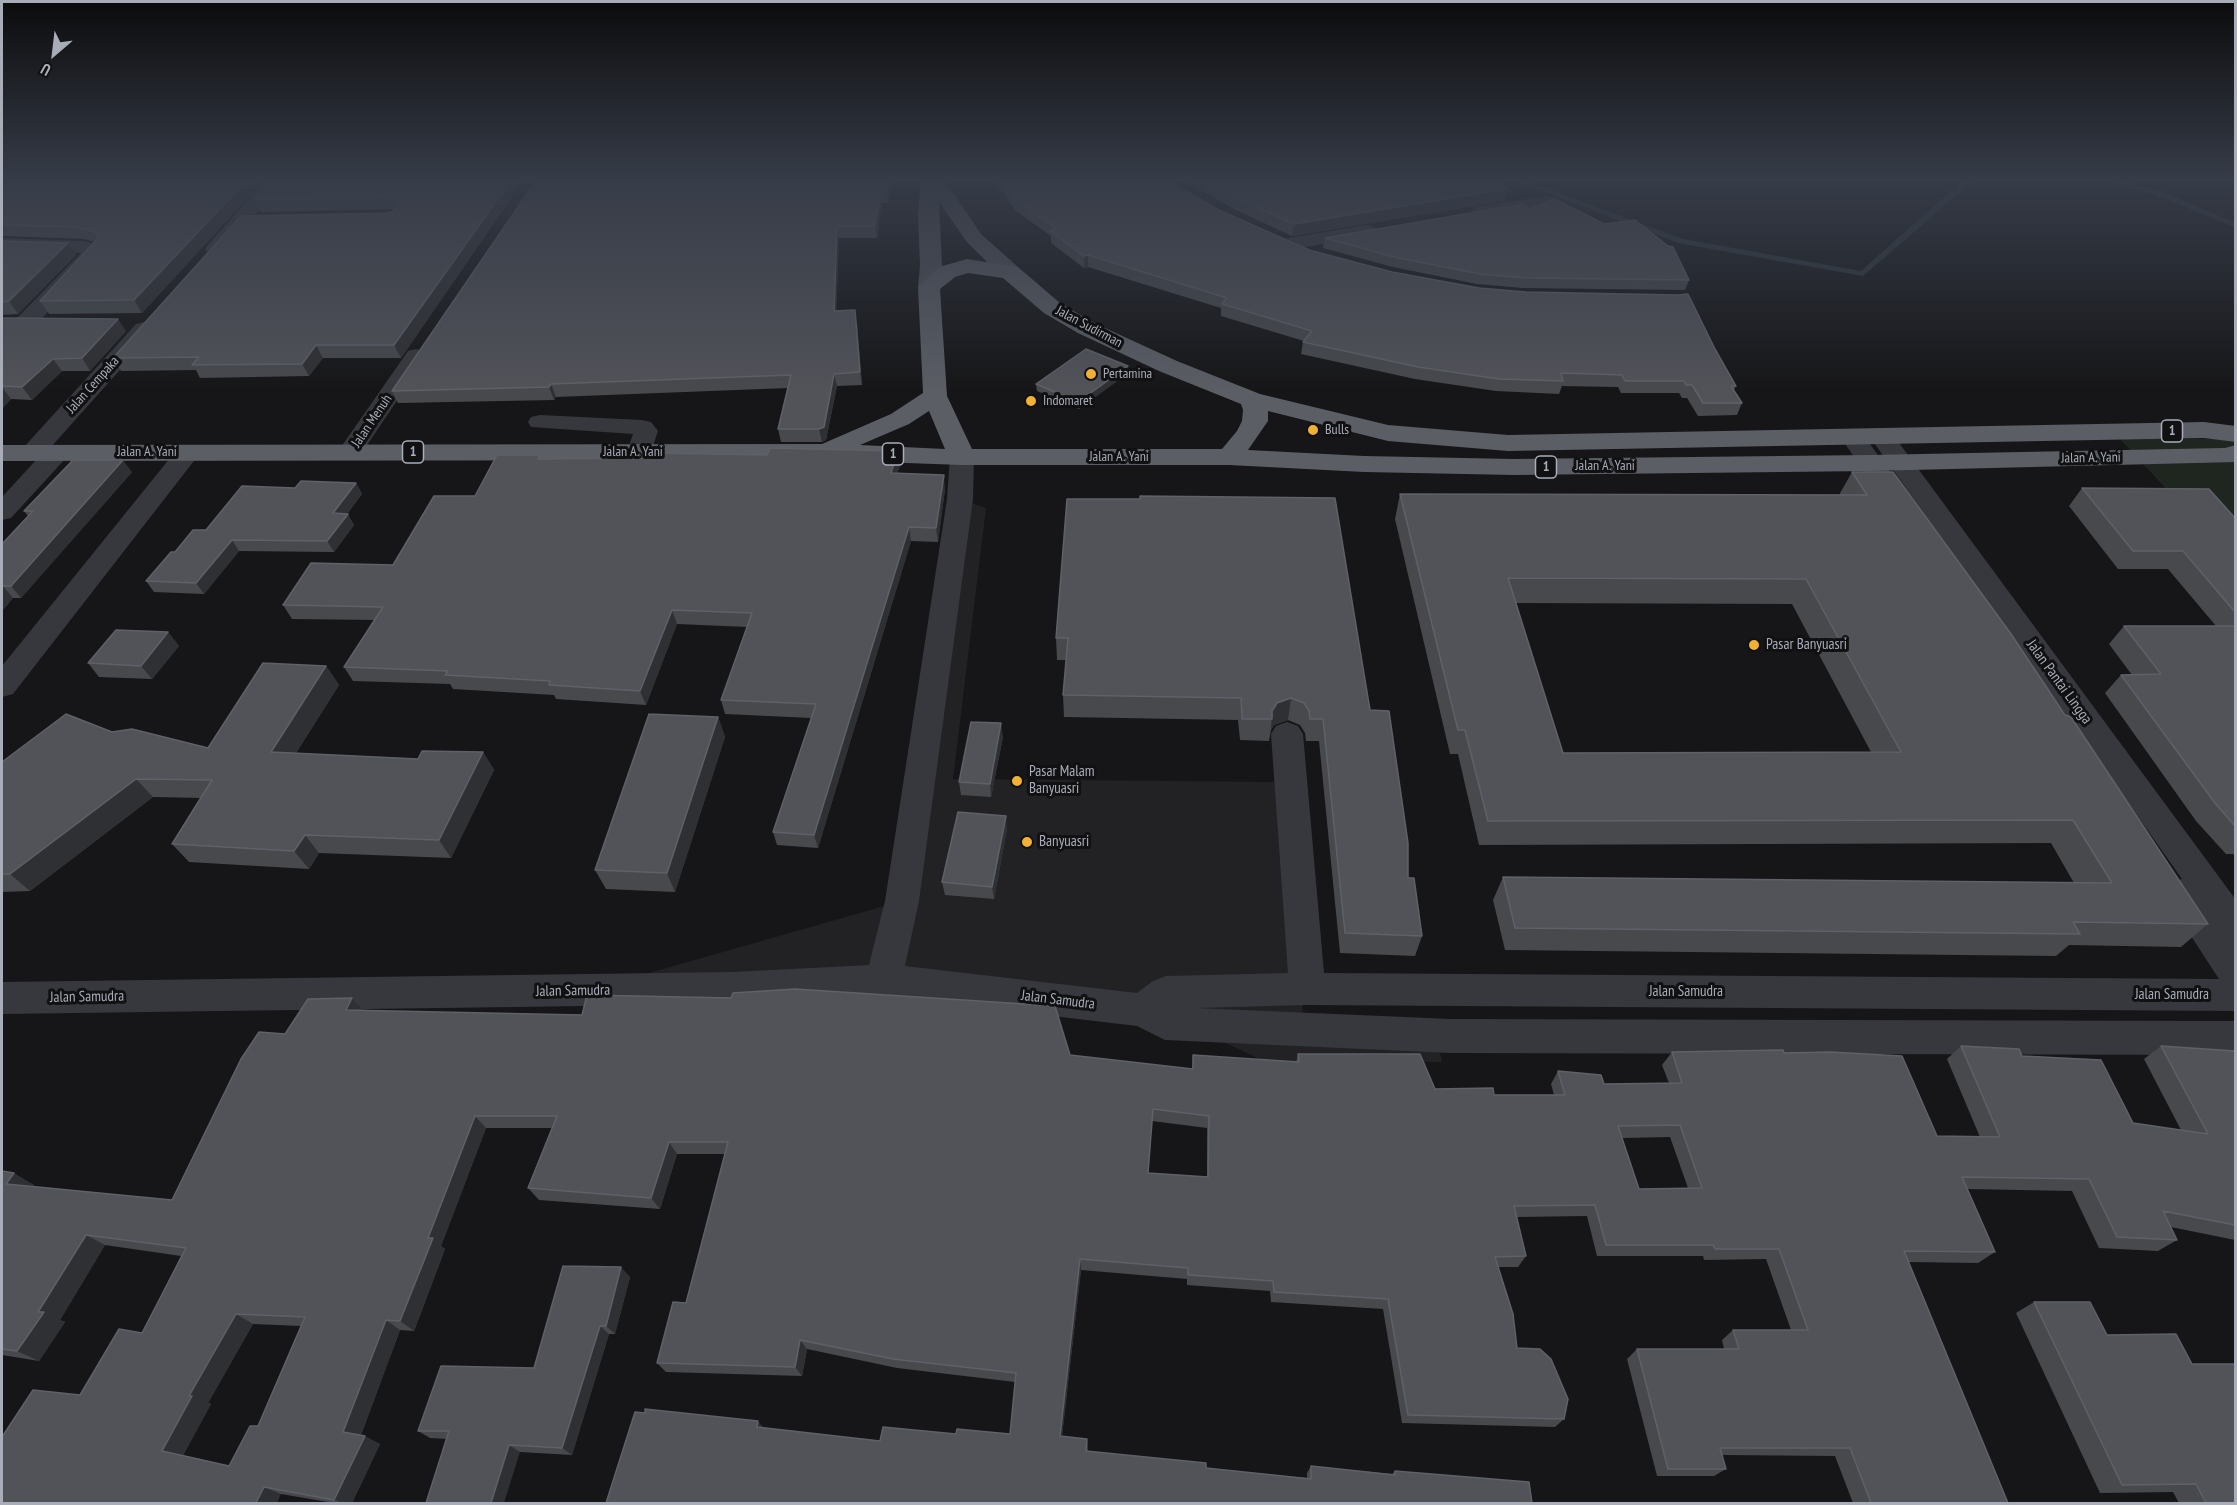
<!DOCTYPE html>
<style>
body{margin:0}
#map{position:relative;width:2237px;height:1505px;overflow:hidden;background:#161618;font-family:"PT Sans Narrow",sans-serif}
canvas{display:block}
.frame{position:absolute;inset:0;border:3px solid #a8adb8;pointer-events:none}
.north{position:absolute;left:24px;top:24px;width:60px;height:60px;-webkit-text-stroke:4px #111113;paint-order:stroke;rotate:208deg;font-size:16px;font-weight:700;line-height:24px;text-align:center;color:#a8adb8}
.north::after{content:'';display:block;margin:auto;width:21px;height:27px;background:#a8adb8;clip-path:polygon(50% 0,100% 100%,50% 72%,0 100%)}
</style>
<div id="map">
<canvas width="2237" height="1505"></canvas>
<div class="frame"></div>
<div class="north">U</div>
</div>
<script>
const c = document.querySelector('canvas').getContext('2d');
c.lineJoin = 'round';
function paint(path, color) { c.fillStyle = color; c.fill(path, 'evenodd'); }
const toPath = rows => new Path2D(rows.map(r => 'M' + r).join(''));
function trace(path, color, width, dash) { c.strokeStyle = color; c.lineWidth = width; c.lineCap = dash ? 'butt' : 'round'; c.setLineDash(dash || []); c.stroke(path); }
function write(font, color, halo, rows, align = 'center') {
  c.font = font + ' "PT Sans Narrow",sans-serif'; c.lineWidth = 6; c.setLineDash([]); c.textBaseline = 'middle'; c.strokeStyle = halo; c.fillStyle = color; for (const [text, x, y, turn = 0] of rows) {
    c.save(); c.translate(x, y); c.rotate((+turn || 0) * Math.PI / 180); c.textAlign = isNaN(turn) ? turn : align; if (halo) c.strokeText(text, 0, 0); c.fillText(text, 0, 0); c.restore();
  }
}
paint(toPath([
 [960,499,986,508,953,779,1279,782,1303,1015,1433,1019,1442,1062,1264,1061,1170,1017,586,991,902,901]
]), '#222225');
paint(toPath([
 [2120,439,2235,439,2235,563]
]), '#1e261f');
paint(toPath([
 [1518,182,1529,182,1683,239,1861,271,1961,182,1972,182,1863,276,1678,243,1518,182],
 [2111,182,2124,182,2161,191,2236,223,2236,228,2155,195,2111,182]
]), '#2c353c');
paint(toPath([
 [264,182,283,182,222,253,208,253,205,249,208,245,264,182],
 [1546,196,1553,198,1556,202,1553,206,1481,218,1474,216,1471,212,1474,208,1481,206,1546,196],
 [1367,225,1374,227,1377,231,1374,235,1289,250,1282,248,1279,244,1282,240,1289,238,1367,225],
 [2,238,84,241,102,246,105,250,33,328,25,330,17,328,14,323,17,318,81,253,2,250,2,238],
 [144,322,152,324,155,329,152,334,51,447,57,446,66,448,69,453,66,458,11,518,2,520,2,497,37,459,23,458,20,453,23,448,136,324,144,322],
 [416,349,424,351,427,356,359,457,350,459,341,457,338,452,341,447,408,351,416,349],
 [540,415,642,420,651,422,658,431,651,452,648,457,639,459,630,457,627,452,633,434,531,427,528,422,531,417,540,415],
 [1882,430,1891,432,2236,900,2236,1011,1307,1005,1196,1008,1451,1019,2236,1021,2236,1055,1451,1053,1165,1040,1137,1026,884,996,733,1004,2,1014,2,982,733,972,869,965,885,901,947,499,950,457,953,452,962,450,971,452,974,457,973,499,919,901,905,966,1137,993,1153,981,1166,976,1288,973,1271,734,1276,726,1287,722,1298,726,1303,734,1324,973,2219,979,2163,893,2168,883,2182,879,1870,437,1873,432,1882,430],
 [1853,431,1862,433,1911,501,1915,507,1911,513,1902,515,1893,513,1841,438,1844,433,1853,431],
 [188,445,197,447,200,452,197,457,13,694,2,697,2,666,179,447,188,445]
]), '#37383d');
paint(toPath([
 [921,182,946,182,981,234,1018,267,1021,272,1018,277,1010,279,1002,277,967,242,939,202,942,266,940,287,937,292,929,294,921,292,918,287,920,266,918,214,921,182]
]), '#53555c');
paint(toPath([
 [967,259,1018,267,1060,303,1094,323,1177,361,1260,394,1388,425,1508,435,2204,422,2236,426,2236,442,2204,438,1508,451,1388,441,1268,411,1268,421,1248,450,1364,456,1514,459,1870,455,2225,448,2236,445,2236,462,1870,471,1514,475,1364,472,1229,465,962,465,824,460,2,461,2,445,822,444,891,414,923,393,918,287,939,267,967,259],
 [968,273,1003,278,1044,313,1078,333,1159,371,1241,404,1243,410,1242,421,1237,431,1222,449,972,449,947,396,940,289,955,277,968,273],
 [929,411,945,449,860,445,909,424,929,411]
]), '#5b5e65');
paint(toPath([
 [2,182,262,182,142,313,49,314,40,301,95,242,84,239,2,236],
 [522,182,401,358,323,358,309,376,200,378,196,370,121,371,113,358,386,213,393,211,395,210,391,209,261,212,255,200],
 [535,182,891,182,888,203,882,203,877,238,839,238,836,311,857,323,862,385,837,386,826,440,822,442,781,442,778,429,788,388,556,397,554,400,398,403,392,391],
 [995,182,1170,182,1219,210,1309,250,1392,272,1714,347,1736,386,1734,390,1742,403,1737,415,1698,416,1687,398,1682,398,1679,393,1621,393,1618,387,1562,386,1559,394,1496,391,1415,379,1301,354,1303,342,1304,341,1221,316,1221,308,1088,267,1084,268,1051,243,1051,236,1016,211],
 [1187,182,1498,182,1507,189,1505,201,1292,236,1234,209],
 [1529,209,1689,280,1685,290,1523,288,1477,284,1393,267,1323,248,1325,238],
 [2,241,68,243,76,255,18,314,2,315],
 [2,318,126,331,90,371,62,371,32,400,11,399,2,409],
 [1128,366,1128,373,1079,409,1037,391,1036,384],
 [898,451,900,465,897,474,945,489,938,542,911,541,818,848,777,845,773,832,811,718,725,714,721,700,747,627,677,624,646,705,556,699,554,695,453,689,450,684,353,681,344,667,374,620,292,619,283,605,393,565,475,496,542,459,767,455],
 [132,472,21,598,13,598,2,611,2,544,28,516,24,511],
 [1852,472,2065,715,2208,924,2181,947,2069,945,2056,956,1505,950,1493,900,1503,877,2074,883,2051,843,1479,845,1458,754,1450,754,1395,519,1400,494,1839,495],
 [1516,603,1792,604,1871,752,1563,753],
 [356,483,362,494,347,514,354,525,334,552,239,551,204,594,154,592,146,581,175,552,206,530,295,488],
 [2082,488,2235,518,2235,856,2233,854,2226,854,2196,821,2105,693,2121,675,2132,675,2109,644,2124,626,2216,626,2168,569,2118,569,2069,506],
 [1067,499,1370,710,1422,936,1415,956,1340,953,1319,741,1306,741,1305,733,1300,725,1288,720,1274,725,1271,730,1269,741,1240,740,1238,720,1064,717,1063,695,1066,660,1057,660,1056,638],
 [168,632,179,646,152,679,99,677,88,663],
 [326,666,339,685,296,753,418,759,483,752,494,770,451,858,319,853,309,869,189,862,172,844,201,798,153,797,30,891,2,892,2,762,112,732,208,748],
 [718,717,725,737,675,892,606,889,595,870],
 [1003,737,991,797,961,795,959,782],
 [1007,829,994,899,945,895,942,882],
 [352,998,364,1010,1070,1055,1192,1069,1193,1055,1296,1062,1298,1054,1435,1089,1494,1095,1554,1095,1551,1084,1558,1071,1604,1084,1669,1083,1662,1065,1672,1052,1784,1053,1937,1136,1980,1137,1947,1059,1961,1046,2022,1056,2133,1123,2181,1130,2144,1059,2161,1046,2235,1051,2235,1240,2171,1227,2177,1240,2158,1251,2099,1248,2072,1191,1967,1189,1995,1252,1978,1263,1909,1262,2008,1503,1853,1503,1835,1456,1722,1455,1726,1469,1714,1476,1657,1476,1627,1359,1637,1349,1724,1349,1722,1340,1733,1330,1791,1330,1766,1259,1704,1260,1703,1256,1597,1256,1587,1216,1517,1217,1526,1256,1518,1267,1498,1267,1517,1348,1564,1419,1555,1427,1402,1423,1383,1309,1271,1302,1270,1291,1187,1285,1187,1279,1081,1270,1062,1436,1087,1439,1088,1451,1206,1468,1307,1478,1307,1473,1311,1466,1392,1474,1395,1471,1529,1482,606,1503,764,1428,880,1441,956,1434,1010,1434,1015,1382,897,1368,807,1349,802,1376,666,1372,657,1363,686,1303,725,1154,677,1154,660,1209,539,1200,528,1188,552,1128,486,1128,441,1246,445,1249,414,1331,400,1330,361,1435,380,1444,352,1503,334,1503,281,1494,2,1503,80,1395,142,1333,181,1256,105,1245,60,1320,65,1322,39,1361,2,1355,2,1171,34,1185,32,1186,172,1200,285,1034],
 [1152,1121,1207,1128,1207,1177,1148,1173],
 [1670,1137,1688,1188,1639,1189,1622,1138],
 [253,1324,301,1326,258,1426,229,1466,183,1455,211,1404,208,1403],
 [630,1277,615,1334,609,1334,572,1455,520,1452,447,1439,430,1438,418,1431,534,1368],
 [2034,1302,2107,1335,2235,1503,2179,1503,2173,1492,2100,1493,2016,1313]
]), '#47494d');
paint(toPath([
 [245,182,262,182,142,313,134,300],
 [510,182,522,182,401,358,394,345],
 [887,182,891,182,888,203,886,191],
 [1507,189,1505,201,1292,236,1294,224],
 [881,192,882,203,877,238,875,226],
 [837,226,839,238,836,324,834,311],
 [68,243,76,255,18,314,9,301],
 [1088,255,1088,267,1084,268,1084,256],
 [855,310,857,323,862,385,860,372],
 [118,319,126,331,90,371,82,358],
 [316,345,323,358,309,376,302,364],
 [53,359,62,371,32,400,22,387],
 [1128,366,1128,373,1079,409,1078,402],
 [834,374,837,386,826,440,822,442,819,429],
 [551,384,556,397,554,400,549,387],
 [2,387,11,399,2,409],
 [898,451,900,465,893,487,891,473],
 [123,460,132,472,21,598,11,586],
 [944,475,945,489,938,542,936,528],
 [356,483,362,494,339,524,333,513],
 [348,514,354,525,334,552,327,541],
 [909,527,911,541,818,848,814,835],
 [232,540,239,551,204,594,196,583],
 [3,586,13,598,2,611,2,587],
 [672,610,677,624,646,705,640,691],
 [168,632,179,646,152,679,141,666],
 [326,666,339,685,285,770,271,752],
 [1291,698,1288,720,1274,725,1271,730,1272,711,1277,703],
 [718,717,725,737,675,892,667,873],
 [1001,723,1003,737,991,797,990,784],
 [483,752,494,770,451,858,439,840],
 [136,779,153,797,30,891,10,874],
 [1006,816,1007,829,994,899,992,887],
 [305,835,319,853,309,869,294,851],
 [352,998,365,1011,346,1010],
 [475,1116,486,1128,441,1246,445,1249,414,1331,400,1321,428,1238],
 [669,1142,677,1154,660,1209,651,1198],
 [14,1173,34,1185,26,1195,6,1184],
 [86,1235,105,1245,60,1320,65,1322,39,1361,17,1351,38,1312],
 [1080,1259,1081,1270,1061,1444,1060,1436],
 [621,1267,630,1277,615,1334,606,1326],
 [236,1314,253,1324,208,1403,211,1404,182,1458,162,1451,189,1396],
 [386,1320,400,1330,359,1440,343,1432],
 [600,1326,609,1334,572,1455,562,1448],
 [800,1340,807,1349,802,1376,795,1367],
 [758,1421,765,1430,757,1427],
 [365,1436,380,1444,352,1503,344,1503,334,1500],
 [509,1445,520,1452,504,1503,491,1503],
 [264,1487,281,1494,277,1503,256,1503]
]), '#2f3033');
const building = toPath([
 [2,182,245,182,134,300,40,301,99,237,95,232,76,227,2,225,2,182],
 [269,182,510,182,394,345,316,345,302,364,192,365,199,357,113,358,241,216,386,213,393,211,398,207,393,199,386,197,255,200,269,182],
 [535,182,887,182,886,191,881,192,875,226,837,226,834,311,855,310,860,372,834,374,824,427,819,429,778,429,791,375,551,384,549,387,392,391,535,182],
 [1002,182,1170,182,1219,210,1309,250,1392,272,1479,288,1526,292,1678,295,1688,294,1714,347,1736,386,1731,386,1742,403,1703,403,1692,385,1686,385,1684,381,1625,381,1622,375,1561,373,1563,381,1499,379,1418,367,1303,342,1312,331,1222,304,1227,298,1088,255,1084,256,1050,231,1057,229,1015,200,1002,182],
 [1207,182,1498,182,1507,189,1294,224,1235,198,1207,182],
 [1555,199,1604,224,1635,220,1668,246,1673,247,1689,280,1526,278,1480,274,1394,257,1325,238,1523,204,1529,209,1555,199],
 [2,241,68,243,9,301,2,302,2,241],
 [2,318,118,319,82,358,53,359,22,387,2,386,2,318],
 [1086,349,1128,366,1078,402,1036,384,1086,349],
 [770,448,898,451,891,473,944,475,936,528,909,527,814,835,773,832,816,704,721,700,752,613,672,610,640,691,549,685,550,681,445,675,448,671,344,667,383,607,283,605,311,563,393,565,434,496,475,496,497,455,540,455,538,459,648,458,650,453,767,455,770,448],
 [73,460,123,460,11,586,3,586,2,587,2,544,33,511,24,511,73,460],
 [1852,472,1893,472,2011,634,2065,715,2071,717,2208,924,2073,922,2080,934,1515,928,1503,877,2112,883,2073,820,1488,821,1465,730,1458,730,1400,494,1867,495,1852,472],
 [1508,578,1806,579,1901,752,1563,753,1508,578],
 [301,481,356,483,333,513,348,514,327,541,232,540,196,583,146,581,171,552,175,552,193,530,206,530,242,486,295,488,301,481],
 [2082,488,2209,489,2235,518,2235,612,2183,551,2133,551,2082,488],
 [1140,496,1335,498,1370,710,1389,711,1408,843,1408,878,1414,878,1422,936,1345,933,1323,719,1310,719,1309,711,1304,703,1291,698,1277,703,1272,711,1272,719,1242,719,1241,698,1063,695,1068,638,1056,638,1067,499,1140,499,1140,496],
 [2124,626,2235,626,2235,826,2215,803,2121,675,2161,674,2124,626],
 [116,630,168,632,141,666,88,663,116,630],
 [263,663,326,666,271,752,418,759,422,751,483,752,439,840,305,835,294,851,172,844,212,780,136,779,10,874,2,874,2,762,66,714,112,732,132,729,208,748,263,663],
 [649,714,718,717,667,873,595,870,649,714],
 [971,722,1001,723,990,784,959,782,971,722],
 [958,812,1006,816,992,887,942,882,958,812],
 [795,989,1055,1006,1070,1055,1193,1069,1193,1055,1299,1062,1298,1054,1420,1054,1435,1089,1493,1088,1494,1095,1565,1095,1558,1071,1601,1075,1604,1084,1682,1083,1672,1052,1783,1050,1784,1053,1830,1052,1902,1056,1937,1136,2000,1137,1961,1046,2019,1049,2022,1056,2101,1060,2133,1123,2208,1134,2161,1046,2235,1051,2235,1225,2163,1211,2177,1240,2117,1237,2089,1179,1962,1177,1995,1252,1904,1251,2008,1503,1871,1503,1850,1448,1720,1448,1726,1469,1668,1469,1637,1349,1739,1349,1733,1330,1808,1330,1779,1249,1715,1249,1713,1245,1606,1245,1595,1205,1514,1206,1526,1256,1495,1257,1513,1314,1517,1348,1540,1349,1551,1359,1568,1399,1564,1419,1408,1415,1388,1299,1274,1292,1273,1281,1188,1275,1188,1268,1080,1259,1060,1436,1087,1439,1086,1451,1206,1463,1206,1468,1311,1479,1311,1466,1395,1475,1395,1471,1529,1482,1532,1503,606,1503,635,1412,645,1413,645,1409,758,1421,757,1427,880,1441,883,1427,956,1434,957,1429,1010,1434,1016,1373,893,1359,800,1340,795,1367,657,1363,673,1302,686,1303,728,1142,669,1142,651,1198,528,1188,557,1116,475,1116,428,1238,433,1238,400,1321,386,1320,343,1432,365,1436,334,1500,264,1487,256,1503,2,1503,2,1437,33,1390,80,1395,119,1329,142,1333,186,1248,86,1235,38,1312,44,1312,17,1351,2,1349,2,1171,14,1173,6,1184,172,1200,241,1059,259,1032,285,1034,308,999,352,998,346,1010,582,1015,587,995,731,998,733,993,795,989],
 [1153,1109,1209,1116,1208,1177,1148,1173,1153,1109],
 [1680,1125,1702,1188,1639,1189,1618,1126,1680,1125],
 [236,1314,305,1317,258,1426,250,1426,229,1466,162,1451,192,1396,189,1396,236,1314],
 [563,1266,621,1267,606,1326,600,1326,562,1448,509,1445,491,1503,426,1503,449,1431,418,1431,441,1366,534,1368,563,1266],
 [2034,1302,2090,1302,2107,1335,2176,1334,2192,1364,2235,1364,2235,1503,2206,1503,2196,1484,2122,1485,2034,1302]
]);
paint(building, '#525359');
trace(building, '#5f6168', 1.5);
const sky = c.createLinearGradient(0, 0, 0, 393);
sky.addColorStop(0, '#0c0c0d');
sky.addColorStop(0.46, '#363c48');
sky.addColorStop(1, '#363c4800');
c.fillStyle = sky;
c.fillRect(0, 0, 2237, 393);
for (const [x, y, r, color] of [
 [1091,374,6,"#f2b134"],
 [1031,401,6,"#f2b134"],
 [1313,430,6,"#f2b134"],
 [1754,645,6,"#f2b134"],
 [1017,781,6,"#f2b134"],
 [1027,842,6,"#f2b134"]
]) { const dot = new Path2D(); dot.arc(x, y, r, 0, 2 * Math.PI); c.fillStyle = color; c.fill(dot); trace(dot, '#111113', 2); }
write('14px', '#a8adb8', '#111113', [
 ["Jalan Sudirman",1089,327,28],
 ["Jalan Cempaka",93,385,-48],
 ["Jalan Menuh",372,421,-56],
 ["Jalan A. Yani",147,452],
 ["Jalan A. Yani",633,452],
 ["Jalan A. Yani",1119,457],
 ["Jalan A. Yani",2091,458,-1],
 ["Jalan A. Yani",1605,466]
]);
write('14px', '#a8adb8', '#111113', [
 ["Pertamina",1103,374],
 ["Indomaret",1043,401],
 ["Bulls",1325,430]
], 'left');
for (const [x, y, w] of [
 [2172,431,21],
 [413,452,21],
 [893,454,21],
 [1546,467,21]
]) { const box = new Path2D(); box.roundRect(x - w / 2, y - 11, w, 22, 4.5); c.fillStyle = '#111113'; c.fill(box); trace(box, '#a8adb8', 1.5); }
write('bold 14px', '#a8adb8', null, [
 ["1",2172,431],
 ["1",413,452],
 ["1",893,454],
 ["1",1546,467]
]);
write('15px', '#a8adb8', '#111113', [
 ["Pasar Banyuasri",1766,645],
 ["Pasar Malam",1029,772],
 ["Banyuasri",1029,789],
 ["Banyuasri",1039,842]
], 'left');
write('15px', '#a8adb8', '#111113', [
 ["Jalan Pantai Lingga",2059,682,54],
 ["Jalan Samudra",573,991,-1],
 ["Jalan Samudra",1686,992],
 ["Jalan Samudra",2172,995],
 ["Jalan Samudra",87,997,-1],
 ["Jalan Samudra",1058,1000,7]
]);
</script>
